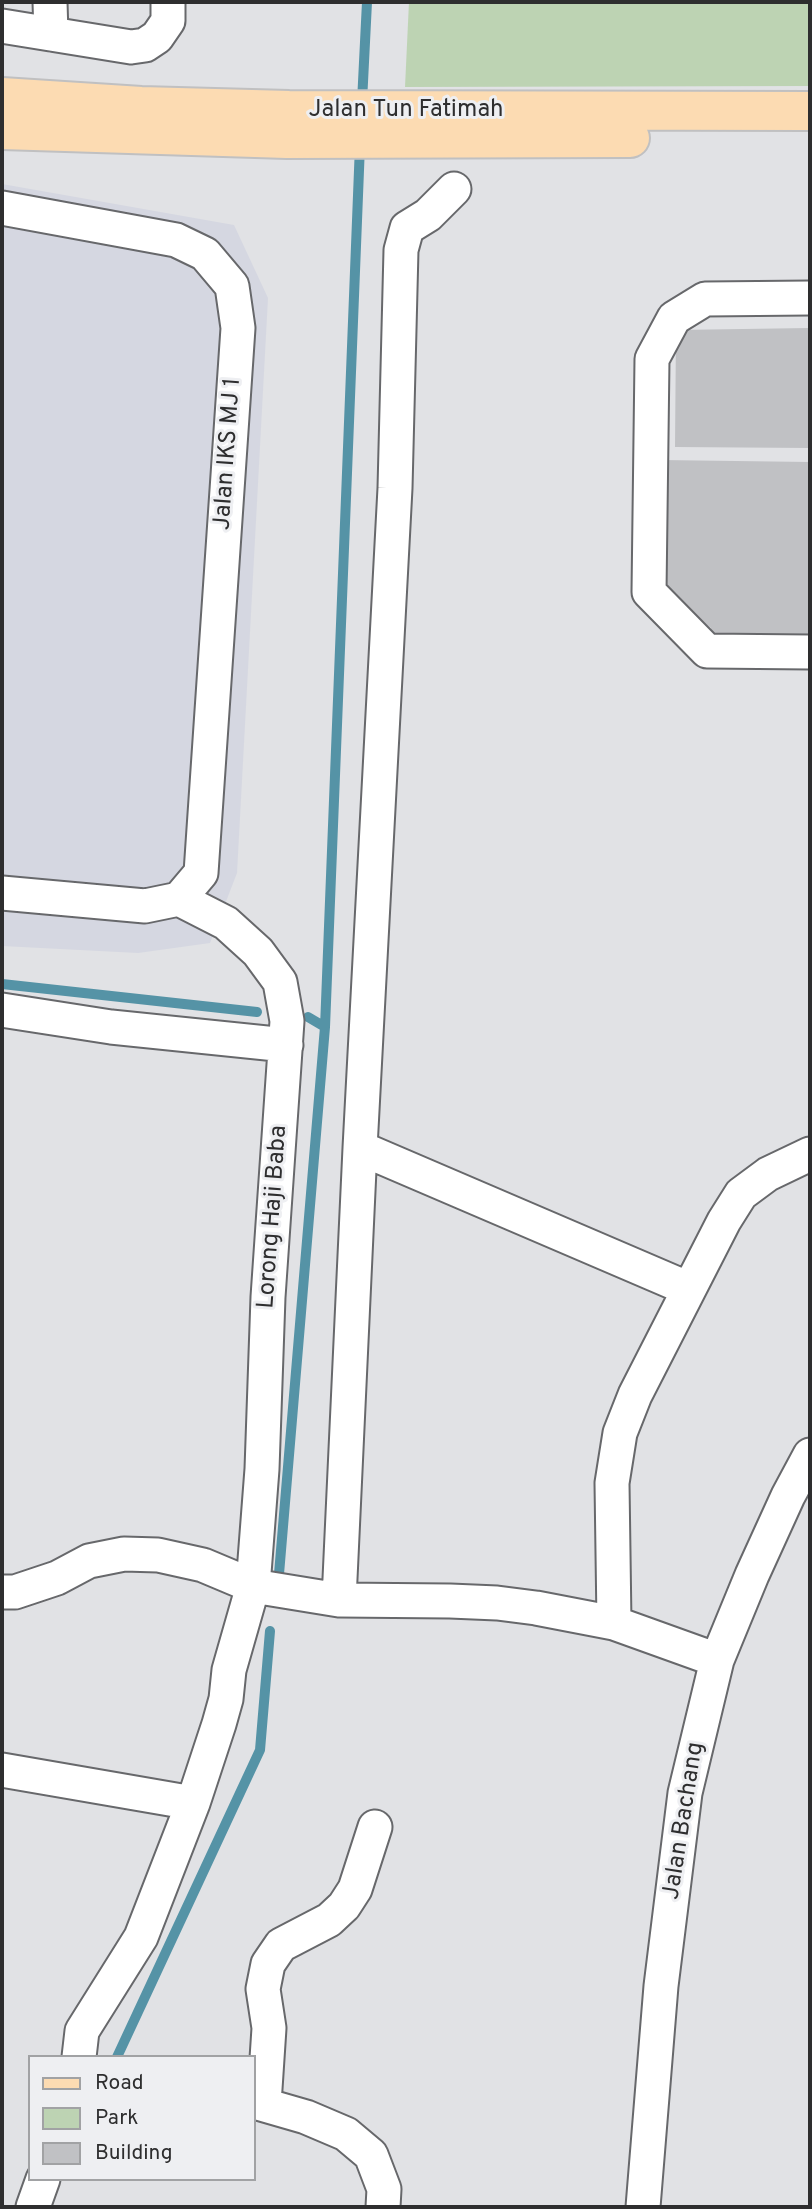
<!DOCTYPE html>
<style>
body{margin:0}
#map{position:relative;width:812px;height:2209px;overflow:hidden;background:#e1e2e5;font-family:Overpass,sans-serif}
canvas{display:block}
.frame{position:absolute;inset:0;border:4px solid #2e2e2f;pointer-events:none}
.legend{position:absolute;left:28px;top:2055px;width:228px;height:126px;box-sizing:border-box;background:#eeeff2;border:2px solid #a1a2a4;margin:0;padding:9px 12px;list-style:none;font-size:21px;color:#2e2e2f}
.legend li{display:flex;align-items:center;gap:14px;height:35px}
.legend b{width:35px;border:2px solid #a1a2a4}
</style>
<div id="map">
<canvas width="812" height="2209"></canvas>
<div class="frame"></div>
<ul class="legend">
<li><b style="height:9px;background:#fcdbb2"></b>Road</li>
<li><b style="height:19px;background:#bdd3b3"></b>Park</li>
<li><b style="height:19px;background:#c0c1c4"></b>Building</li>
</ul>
</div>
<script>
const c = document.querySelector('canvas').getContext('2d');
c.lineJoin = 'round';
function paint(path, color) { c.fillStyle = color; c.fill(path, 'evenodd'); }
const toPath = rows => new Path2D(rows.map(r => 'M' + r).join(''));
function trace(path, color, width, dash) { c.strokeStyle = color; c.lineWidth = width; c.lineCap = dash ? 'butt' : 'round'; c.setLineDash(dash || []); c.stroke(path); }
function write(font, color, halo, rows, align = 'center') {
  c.font = font + ' Overpass,sans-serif'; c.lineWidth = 6; c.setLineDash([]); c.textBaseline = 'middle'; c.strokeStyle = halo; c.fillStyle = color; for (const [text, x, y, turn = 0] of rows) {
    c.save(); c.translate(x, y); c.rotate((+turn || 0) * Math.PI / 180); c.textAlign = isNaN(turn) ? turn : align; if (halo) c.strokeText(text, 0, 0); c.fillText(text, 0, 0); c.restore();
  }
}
paint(toPath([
 [2,184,234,225,268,298,237,873,210,943,138,953,2,946]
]), '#d5d7e1');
paint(toPath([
 [409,2,810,2,810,86,405,87]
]), '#bdd3b3');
trace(toPath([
 [362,102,367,2],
 [2,984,257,1012],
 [308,1017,325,1027],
 [279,1574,325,1027,360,145],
 [117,2057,260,1750,270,1631]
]), '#5593a6', 10);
paint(toPath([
 [809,328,810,448,675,447,676,330],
 [660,460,810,462,810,643,710,642,711,628,661,587]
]), '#c0c1c4');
const minor = toPath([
 [50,2,51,34],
 [2,26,131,47,145,45,157,37,168,21,168,2],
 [2,208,176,240,205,254,232,286,238,328,201,873,179,899,145,906,2,893],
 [810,298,705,299,674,318,652,359,649,592,707,651,810,652],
 [2,1010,111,1027,286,1045],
 [360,1148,689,1289],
 [2,1592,15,1592,57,1578,89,1561,124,1554,158,1555,203,1565,253,1586,339,1600,450,1601,497,1603,536,1608,614,1623,717,1660],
 [339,1600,360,1148,395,488,401,250,407,228,428,215,454,189],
 [614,1623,612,1483,620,1433,635,1395,724,1221,741,1194,768,1174,810,1154],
 [2,1770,193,1803],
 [79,2057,82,2031,141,1937,193,1803,219,1724,226,1699,229,1670,253,1586,262,1469,268,1297,287,1021,280,982,258,952,226,923,179,899],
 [254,2102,306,2117,346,2134,371,2155,384,2189,383,2207],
 [264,2104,269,2028,263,1989,268,1964,281,1945,329,1920,344,1906,355,1889,375,1827],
 [33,2207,43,2179],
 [643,2207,661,1986,685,1793,717,1660,752,1575,788,1496,810,1455]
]);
const major = toPath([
 [2,97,141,106,289,110,810,111],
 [2,130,287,139,630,138]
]);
trace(minor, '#67686b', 37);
trace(major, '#c0c0c1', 42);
trace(minor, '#fff', 33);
trace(major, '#fcdbb2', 38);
write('24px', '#2e2e2f', '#eeeff2', [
 ["Jalan Tun Fatimah",406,111],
 ["Jalan IKS MJ 1",229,454,-86],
 ["Lorong Haji Baba",274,1217,-86],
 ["Jalan Bachang",685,1821,-81]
]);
</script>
